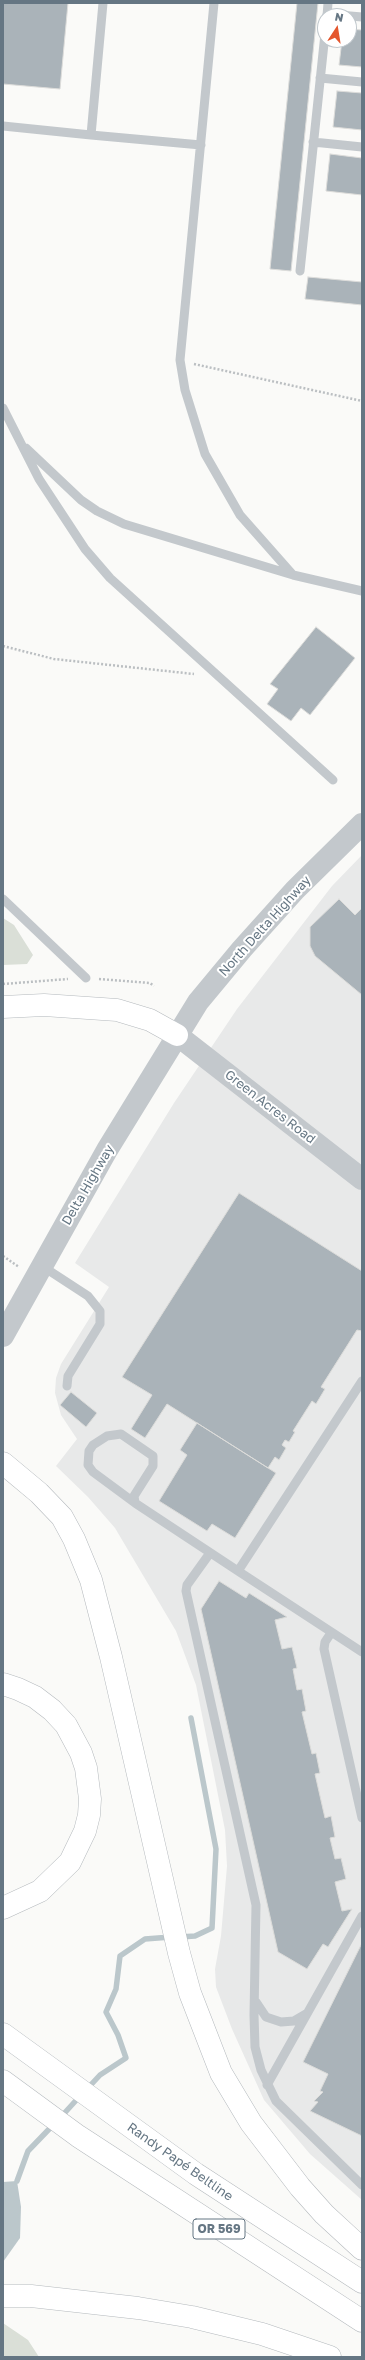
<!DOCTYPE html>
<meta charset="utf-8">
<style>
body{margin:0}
#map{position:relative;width:365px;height:2360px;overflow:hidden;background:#fafaf8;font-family:"Golos Text",sans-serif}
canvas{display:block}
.frame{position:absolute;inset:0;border:4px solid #657683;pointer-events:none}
.north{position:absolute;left:317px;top:8px;width:40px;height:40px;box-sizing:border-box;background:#fff;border:1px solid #c1c8cd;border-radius:50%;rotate:12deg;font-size:11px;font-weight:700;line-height:16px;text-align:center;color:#657683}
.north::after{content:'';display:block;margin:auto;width:14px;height:18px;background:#e4572e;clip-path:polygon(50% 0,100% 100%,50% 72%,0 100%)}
</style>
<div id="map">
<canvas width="365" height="2360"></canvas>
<div class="frame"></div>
<div class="north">N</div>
</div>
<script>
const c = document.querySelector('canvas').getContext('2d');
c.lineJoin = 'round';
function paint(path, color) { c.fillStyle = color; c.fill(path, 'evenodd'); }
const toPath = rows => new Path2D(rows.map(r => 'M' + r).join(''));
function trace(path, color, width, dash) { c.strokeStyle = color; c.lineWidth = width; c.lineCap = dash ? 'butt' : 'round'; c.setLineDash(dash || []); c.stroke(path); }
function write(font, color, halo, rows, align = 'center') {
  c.font = font + ' "Golos Text",sans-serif'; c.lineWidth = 4; c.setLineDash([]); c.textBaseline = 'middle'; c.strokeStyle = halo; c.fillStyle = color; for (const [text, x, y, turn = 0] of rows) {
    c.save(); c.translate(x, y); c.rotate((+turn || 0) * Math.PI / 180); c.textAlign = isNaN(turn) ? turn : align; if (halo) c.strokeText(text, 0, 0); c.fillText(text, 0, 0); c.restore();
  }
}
paint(toPath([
 [362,855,362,2200,310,2154,264,2100,232,2029,216,1987,215,1969,221,1936,227,1866,225,1830,196,1685,176,1631,115,1528,88,1497,56,1466,77,1439,61,1415,55,1393,56,1378,61,1364,109,1287,75,1263,174,1103,237,1009,332,886]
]), '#e8e9e9');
paint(toPath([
 [3,918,14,925,33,955,27,964,3,965],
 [3,2323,28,2340,39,2357,3,2357]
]), '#dadfd7');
paint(toPath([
 [17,2181,21,2207,20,2238,3,2262,3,2182]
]), '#bbc7cb');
trace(toPath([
 [180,1937,195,1936,212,1928,216,1849,191,1718],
 [87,2089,100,2075,126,2058,118,2035,106,2012,116,1989,120,1956,145,1939,171,1937],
 [60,2118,80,2096],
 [17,2181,28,2151,54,2124]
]), '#bbc7cb', 5.5);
const building = toPath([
 [3,3,68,3,60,89,3,84,3,3],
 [297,3,318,3,291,271,270,269,297,3],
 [349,29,362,30,362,67,339,65,342,40,349,40,349,29],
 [337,91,362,93,362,130,333,127,337,91],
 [330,154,362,158,362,195,326,191,330,154],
 [308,277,362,282,362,305,305,299,308,277],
 [316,627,355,658,310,715,301,708,291,721,267,704,278,689,270,684,316,627],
 [339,899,355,915,362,908,362,995,315,956,310,946,310,927,339,899],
 [239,1193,362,1271,362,1331,357,1330,321,1387,325,1389,316,1404,312,1401,293,1431,295,1432,289,1442,285,1440,282,1445,286,1448,279,1460,275,1457,268,1468,167,1404,145,1438,131,1429,152,1395,122,1377,239,1193],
 [71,1392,97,1413,86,1427,60,1405,71,1392],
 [197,1423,276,1473,235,1538,212,1524,207,1531,159,1501,187,1455,180,1450,197,1423],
 [219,1581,246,1598,249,1593,287,1617,275,1620,282,1649,292,1647,297,1668,293,1669,297,1690,302,1689,306,1711,302,1712,312,1754,316,1753,320,1773,315,1774,325,1818,331,1816,335,1837,330,1838,335,1859,341,1858,346,1879,335,1882,342,1911,352,1909,328,1947,323,1944,307,1969,278,1952,201,1609,219,1581],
 [362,1943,362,2136,310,2111,318,2102,314,2101,323,2092,320,2091,328,2074,303,2062,362,1943]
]);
paint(building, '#aab3b9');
trace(building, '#dcdcda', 1);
const motorway = toPath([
 [3,1007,44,1005,117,1010,150,1020,177,1035],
 [3,1463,39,1493,62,1517,74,1539,91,1580,111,1657,179,1953,190,1993,221,2073,251,2123,300,2187,324,2214,362,2249],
 [3,1684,18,1689,35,1697,52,1710,66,1725,81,1753,86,1768,90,1799,89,1815,85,1831,70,1862,40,1891,3,1908],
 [3,2034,196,2174,362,2282],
 [3,2081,78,2136,362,2321],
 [3,2296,31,2296,138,2308,192,2317,262,2334,330,2357]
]);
trace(motorway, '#b4b9bd', 23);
trace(toPath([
 [194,364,362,401],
 [3,646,54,659,194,674],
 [99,979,150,983,154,986],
 [3,984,68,979],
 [3,1256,19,1267]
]), '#bbbfc2', 2.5, [2, 2]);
trace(toPath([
 [103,3,91,135,201,145],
 [214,3,180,360,185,390,205,454,240,515,293,575],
 [327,14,362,17],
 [327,16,328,3],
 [320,78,362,82],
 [3,126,91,135],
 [313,142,362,147],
 [300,271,325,34],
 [3,408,39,479,85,549,110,578,333,780],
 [26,448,81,500,97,511,124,524,293,575,362,591],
 [3,899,86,978],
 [42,1266,88,1296,100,1311,100,1324,68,1376,67,1386],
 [362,1381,238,1571,362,1652],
 [135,1503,134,1496,153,1466,153,1456,121,1434,107,1436,93,1445,89,1451,88,1465,93,1472,135,1503,238,1571],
 [210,1553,187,1585,186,1591,256,1905,254,2015,255,2047,261,2070,276,2101,362,2185],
 [331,1633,325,1642,324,1649,362,1818],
 [256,2002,266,2017,281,2022,294,2021,306,2014],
 [267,2085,362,1916]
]), '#c3c8cc', 9);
trace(toPath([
 [177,1035,362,1179],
 [3,1336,107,1150,198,1002,242,949,295,890,362,824]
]), '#c3c8cc', 22);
trace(motorway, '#fff', 22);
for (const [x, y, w] of [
 [219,2229,52]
]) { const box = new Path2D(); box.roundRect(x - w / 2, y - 10, w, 20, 3); c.fillStyle = '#fff'; c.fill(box); trace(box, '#657683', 1); }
write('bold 12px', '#657683', null, [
 ["OR 569",219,2229]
]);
write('13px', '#657683', '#fff', [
 ["North Delta Highway",265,926,-48],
 ["Green Acres Road",270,1107,38],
 ["Delta Highway",88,1185,-60],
 ["Randy Papé Beltline",180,2162,35]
]);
</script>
